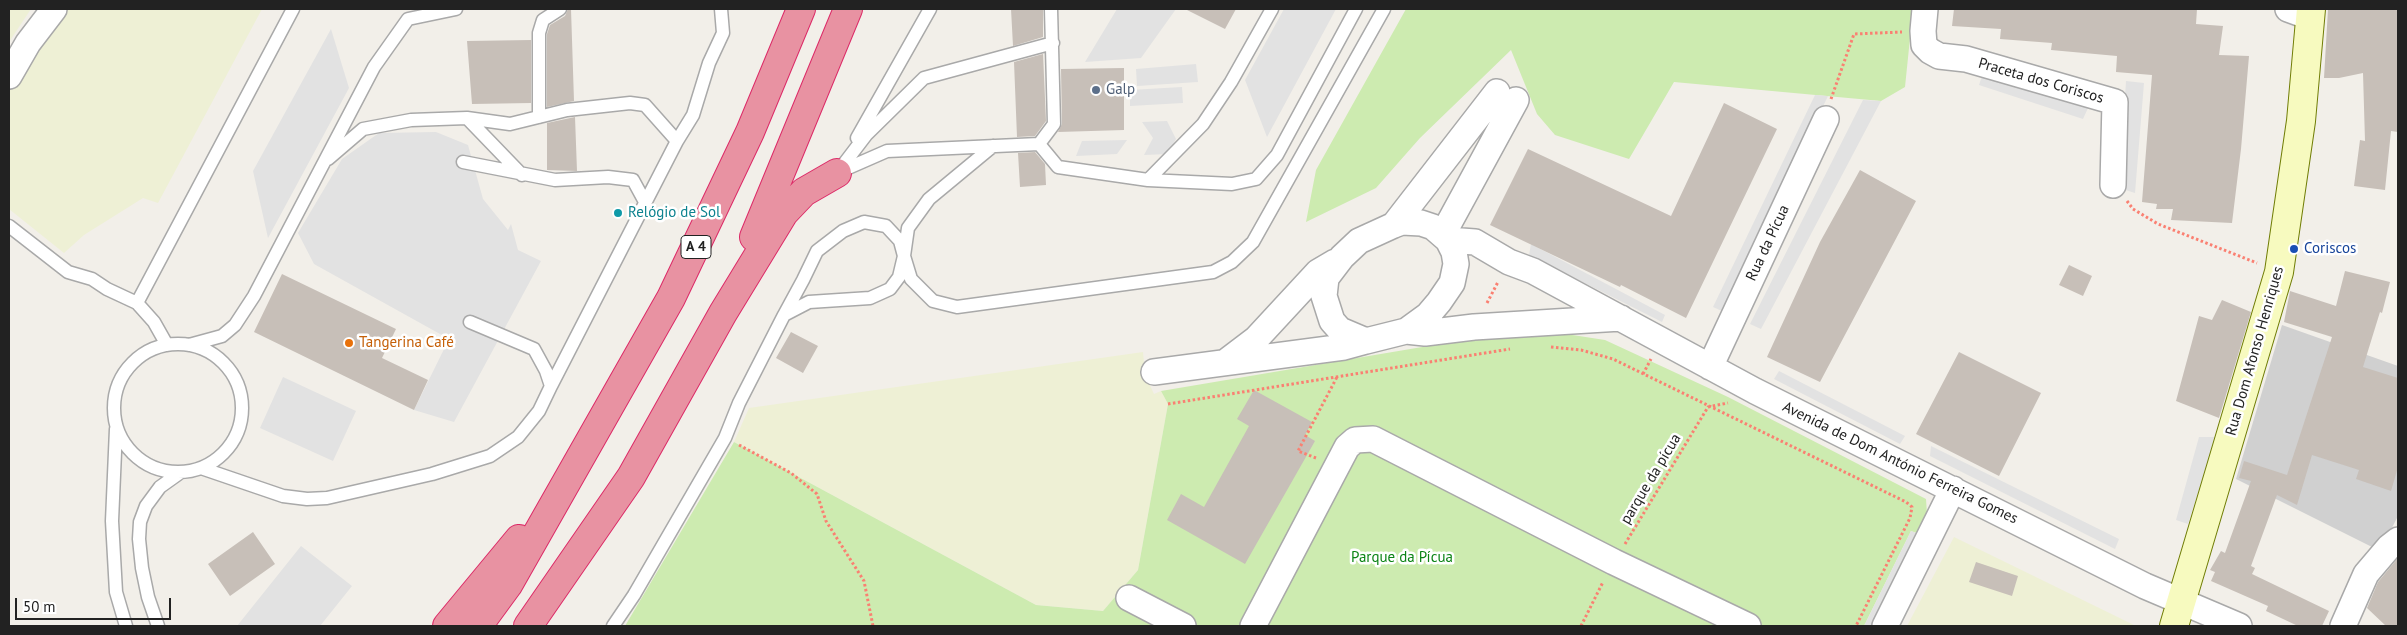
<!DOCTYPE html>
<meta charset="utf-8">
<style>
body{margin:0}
#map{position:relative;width:2407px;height:635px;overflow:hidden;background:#f2efe9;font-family:"PT Sans",sans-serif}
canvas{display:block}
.frame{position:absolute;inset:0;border:10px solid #222;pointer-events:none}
.scale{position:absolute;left:15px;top:598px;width:156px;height:22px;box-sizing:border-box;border:2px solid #222;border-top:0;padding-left:6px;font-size:15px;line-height:18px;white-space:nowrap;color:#222;-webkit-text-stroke:4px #fff;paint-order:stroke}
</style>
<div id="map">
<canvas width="2407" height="635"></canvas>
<div class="frame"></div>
<div class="scale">50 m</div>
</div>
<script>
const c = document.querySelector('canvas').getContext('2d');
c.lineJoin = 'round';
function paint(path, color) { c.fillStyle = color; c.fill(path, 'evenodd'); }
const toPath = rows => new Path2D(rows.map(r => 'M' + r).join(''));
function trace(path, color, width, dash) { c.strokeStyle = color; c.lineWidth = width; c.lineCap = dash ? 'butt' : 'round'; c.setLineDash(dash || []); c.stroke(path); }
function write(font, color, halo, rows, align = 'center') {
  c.font = font + ' "PT Sans",sans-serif'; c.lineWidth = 5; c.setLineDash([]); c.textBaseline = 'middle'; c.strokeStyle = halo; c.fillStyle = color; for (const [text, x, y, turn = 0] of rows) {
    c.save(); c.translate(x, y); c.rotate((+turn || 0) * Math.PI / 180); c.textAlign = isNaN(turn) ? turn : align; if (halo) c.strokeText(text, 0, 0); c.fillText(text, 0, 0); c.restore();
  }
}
paint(toPath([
 [2282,325,2398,366,2398,516,2380,551,2236,479]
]), '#d0d0d0');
paint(toPath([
 [9,9,31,9,9,42],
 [68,9,262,9,158,203,143,198,84,235,64,253,9,209,9,89,53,23],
 [1143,352,1145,375,1154,394,1161,391,1168,404,1138,570,1103,611,1036,605,734,442,749,408],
 [1954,537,2136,626,1907,626]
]), '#eef0d5');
paint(toPath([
 [1406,9,1913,9,1905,87,1881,101,1674,82,1629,159,1555,135,1537,114,1511,50,1420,138,1376,188,1306,222,1316,170],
 [1553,332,1605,340,1728,397,1926,499,1927,514,1919,534,1911,531,1864,626,625,626,734,442,1036,605,1103,611,1138,570,1168,404,1161,391,1446,343]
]), '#cdebb0');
paint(toPath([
 [1117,9,1176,9,1141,58,1085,62],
 [1284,9,1336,9,1267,137,1245,80],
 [331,29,349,88,268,238,253,171],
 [1196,64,1198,82,1137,86,1136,69],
 [1983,73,2088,108,2083,119,1979,85],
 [2126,81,2144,83,2135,193,2119,188],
 [1182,87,1183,103,1130,106,1130,90],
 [1815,95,1828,96,1724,312,1713,307],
 [1863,100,1881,101,1761,329,1750,324],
 [1167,121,1176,139,1168,154,1144,155,1153,138,1142,122],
 [436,132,468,145,483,199,508,230,511,224,518,250,541,261,454,422,414,410,449,339,314,264,298,233,342,159,379,133],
 [1127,140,1117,154,1076,156,1082,141],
 [1531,244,1665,315,1662,322,1529,255],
 [1779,371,1905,436,1900,444,1774,379],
 [283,377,356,411,333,461,260,428],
 [2199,437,2216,437,2188,524,2176,520],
 [1931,446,2119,539,2115,549,1930,456],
 [1911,531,1919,534,1873,626,1864,626],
 [301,546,352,586,320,626,237,626]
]), '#e2e2e2');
paint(toPath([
 [568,9,571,9,574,101,547,107,547,34,550,25,565,16],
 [1011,9,1043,9,1043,37,1013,46],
 [1185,9,1236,9,1225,29],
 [1954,9,2197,9,2196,24,2223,26,2219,55,2249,56,2241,149,2232,223,2171,220,2173,209,2156,209,2157,204,2142,202,2152,75,2116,72,2117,56,2051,50,2052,43,2000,39,2001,29,1952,26],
 [2328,9,2398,9,2398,132,2391,131,2385,190,2354,186,2360,140,2365,141,2363,73,2339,78,2324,78],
 [531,40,531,103,472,104,467,41],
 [1043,54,1046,121,1035,136,1017,137,1014,62],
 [1124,68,1124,130,1058,132,1062,124,1061,69],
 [1724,103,1777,129,1686,318,1621,285,1620,287,1490,225,1528,149,1671,216],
 [575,117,577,171,547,170,547,123],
 [1035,152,1045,164,1046,185,1020,187,1018,153],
 [1860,170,1916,201,1820,382,1767,357,1820,242],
 [2069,265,2092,276,2083,296,2059,285],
 [2345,271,2390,282,2382,313,2380,312,2363,367,2398,378,2398,467,2391,491,2356,479,2359,470,2312,455,2297,505,2277,495,2251,566,2255,568,2252,574,2329,611,2322,626,2298,626,2266,611,2268,606,2211,581,2215,572,2210,570,2221,551,2225,553,2251,481,2239,478,2244,461,2287,475,2332,337,2284,322,2290,291,2336,306],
 [282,274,396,329,382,358,428,380,414,410,254,332],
 [2222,300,2251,312,2219,418,2176,401,2199,316,2212,320],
 [791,332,818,346,803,373,776,358],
 [1959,352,2041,393,1999,476,1916,434],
 [1254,390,1312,422,1305,435,1315,441,1245,564,1167,520,1181,494,1204,507,1249,426,1237,419],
 [253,532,275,564,230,596,208,564],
 [2398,558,2398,626,2386,626,2367,608,2378,582],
 [1976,562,2018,576,2012,596,1969,582]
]), '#c7bfb8');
const service = toPath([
 [539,117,539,33,543,20,560,9],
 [467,118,522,175],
 [857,138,930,9],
 [1039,144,1058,167,1148,180,1203,124,1231,82,1272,9],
 [1039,144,1054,124,1051,9],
 [993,146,929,199,908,228,904,256,911,279,933,301,957,307,1213,272,1232,262,1253,242,1384,9],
 [328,159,363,129,411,120,467,118,510,124,567,110,630,103,645,105,677,141],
 [463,162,555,180,608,177,633,180,645,202],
 [839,172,887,151,1039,144],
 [837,173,866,135,924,78,1053,43],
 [1148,180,1232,184,1256,179,1277,155,1356,9],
 [9,226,68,272,92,279,107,289,137,303,154,322,167,345],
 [137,303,293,9],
 '114 408a64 64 0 1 1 128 0a64 64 0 1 1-128 0Z',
 [189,345,222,336,235,325,254,296,374,67,408,19,456,9],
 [551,386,677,141,693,115,709,63,723,33,721,9],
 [116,429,112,521,116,592,126,626],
 [201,468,283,496,307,499,327,498,432,474,490,456,518,437,539,411,551,386,546,371,534,349,470,322],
 [158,626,148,597,142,568,139,539,140,522,146,506,160,487,181,472],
 [613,626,634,595,725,438,739,403,784,315,803,280,817,251,843,231,864,222,886,226,900,241,904,256,899,277,890,289,870,298,809,302,784,315]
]);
const minor = toPath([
 [1925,9,1923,31,1924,45,1930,51,1939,56,1966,59,2115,102,2113,185],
 [2288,9,2310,17],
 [9,76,28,43,54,9],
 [1394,225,1497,92],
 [1443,234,1516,100],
 [1448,240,1454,252,1456,264,1452,283,1439,302,1428,315,1406,331,1366,341,1340,330,1332,321,1324,296,1326,278,1342,257,1359,241,1394,225,1402,222,1421,223,1433,227,1448,240,1475,242,1509,262,1533,271,1755,391,2145,586,2239,626],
 [1406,331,1425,333,1474,327,1621,318],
 [1227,361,1256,339,1318,272,1335,262],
 [1710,367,1826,119],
 [1154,372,1344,347,1366,341],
 [1129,598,1183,626],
 [1253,626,1347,447,1355,440,1373,439,1614,562,1748,626],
 [1885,626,1953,489],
 [2343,626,2366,574,2389,547,2398,540]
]);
const secondary = toPath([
 [2174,626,2279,272,2301,121,2311,9]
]);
const motorway = toPath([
 [754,237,848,9],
 [447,626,519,539],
 [478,626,508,585,671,298,750,132,801,9],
 [528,626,631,477,723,313,784,213,804,192,837,173]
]);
trace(service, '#a9a9a9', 15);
trace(minor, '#a9a9a9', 28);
trace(secondary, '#707d05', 30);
trace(motorway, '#dc2a67', 30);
trace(toPath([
 [1831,99,1854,34,1902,32],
 [2127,201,2133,209,2158,224,2257,263],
 [1487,303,1498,282],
 [1551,347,1581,350,1613,359,1906,502,1912,507,1910,518,1856,626],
 [1643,374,1651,359],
 [1168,404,1510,349],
 [739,445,791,473,817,494,826,521,864,581,873,626],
 [1316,458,1298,451,1337,377],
 [1625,544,1708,407,1728,403],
 [1581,626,1603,582]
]), '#fa8072', 3, [2.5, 2.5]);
trace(service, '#fff', 12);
trace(minor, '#fff', 25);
trace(secondary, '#f7fabf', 28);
trace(motorway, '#e892a2', 28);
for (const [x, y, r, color] of [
 [1096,90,5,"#5c6f8a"],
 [618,213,5,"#0f9aa8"],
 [2294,249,5,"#1a4fb4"],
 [349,343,5,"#e8710a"]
]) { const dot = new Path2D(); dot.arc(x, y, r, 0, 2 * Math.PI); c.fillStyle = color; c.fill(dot); trace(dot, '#fff', 2); }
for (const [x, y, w] of [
 [696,247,30]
]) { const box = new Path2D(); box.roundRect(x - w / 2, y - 11.5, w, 23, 4); c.fillStyle = '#fff'; c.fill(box); trace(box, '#222', 1); }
write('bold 14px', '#222', null, [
 ["A 4",696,247]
]);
write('15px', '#222', '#fff', [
 ["Praceta dos Coriscos",2041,81,16],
 ["Rua da Pícua",1768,243,-65],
 ["Rua Dom Afonso Henriques",2255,351,-74],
 ["Avenida de Dom António Ferreira Gomes",1900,463,26],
 ["parque da pícua",1651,479,-59]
]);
write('15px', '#4e5e75', '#fff', [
 ["Galp",1106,90]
], 'left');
write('15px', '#0d838f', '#fff', [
 ["Relógio de Sol",628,213]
], 'left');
write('15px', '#164399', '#fff', [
 ["Coriscos",2304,249]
], 'left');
write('15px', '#c56008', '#fff', [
 ["Tangerina Café",359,343]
], 'left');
write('15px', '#0c8416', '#fff', [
 ["Parque da Pícua",1402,558]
]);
</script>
